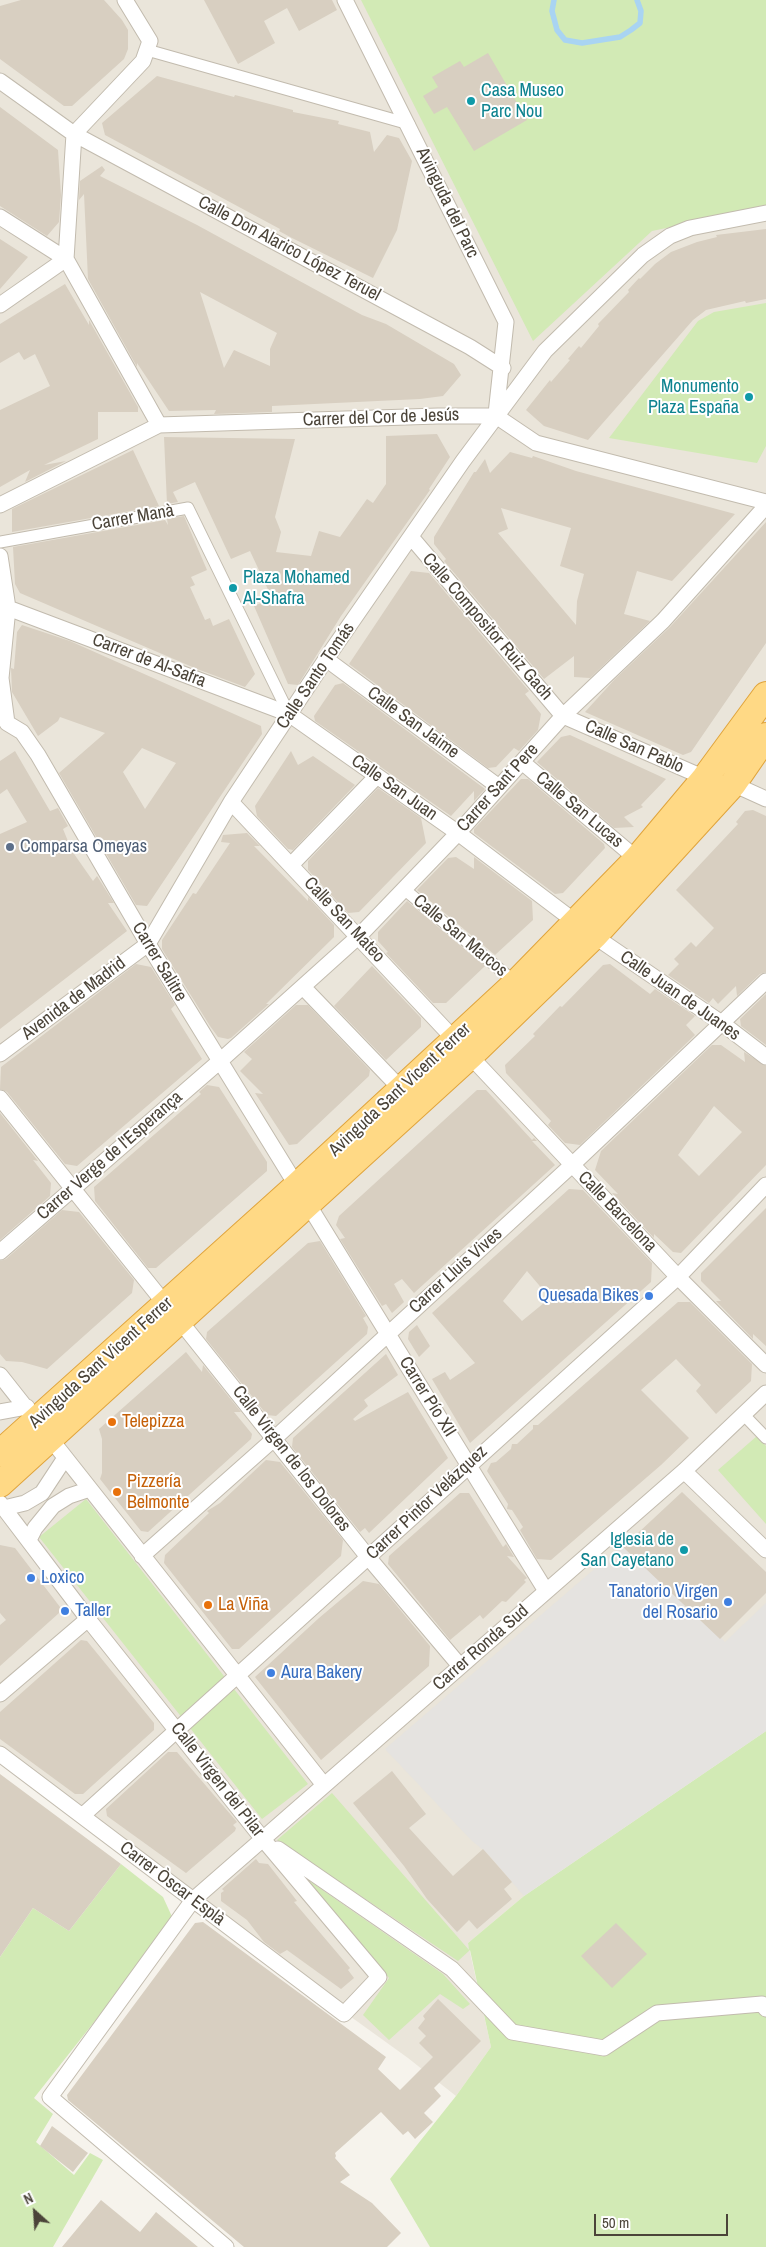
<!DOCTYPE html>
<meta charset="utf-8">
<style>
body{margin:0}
#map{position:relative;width:766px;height:2247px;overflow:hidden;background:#f6f3ec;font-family:"Archivo Narrow",sans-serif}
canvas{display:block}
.north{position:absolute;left:10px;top:2187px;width:50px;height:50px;-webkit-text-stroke:4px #fff;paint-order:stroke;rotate:334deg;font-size:14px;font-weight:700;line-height:20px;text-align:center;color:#4b4439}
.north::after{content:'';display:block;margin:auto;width:18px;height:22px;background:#4b4439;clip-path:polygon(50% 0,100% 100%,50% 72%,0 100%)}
.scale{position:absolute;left:594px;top:2214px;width:134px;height:22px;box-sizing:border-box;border:2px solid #4b4439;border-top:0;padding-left:6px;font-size:15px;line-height:18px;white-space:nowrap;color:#4b4439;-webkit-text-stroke:4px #fff;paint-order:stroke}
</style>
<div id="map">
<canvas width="766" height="2247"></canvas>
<div class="north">N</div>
<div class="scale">50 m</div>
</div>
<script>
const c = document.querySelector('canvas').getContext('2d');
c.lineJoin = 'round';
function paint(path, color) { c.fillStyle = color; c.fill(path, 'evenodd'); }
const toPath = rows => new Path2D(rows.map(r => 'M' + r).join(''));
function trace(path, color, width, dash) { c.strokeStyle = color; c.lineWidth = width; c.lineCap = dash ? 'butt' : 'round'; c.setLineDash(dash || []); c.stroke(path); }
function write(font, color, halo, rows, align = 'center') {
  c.font = font + ' "Archivo Narrow",sans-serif'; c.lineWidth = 4; c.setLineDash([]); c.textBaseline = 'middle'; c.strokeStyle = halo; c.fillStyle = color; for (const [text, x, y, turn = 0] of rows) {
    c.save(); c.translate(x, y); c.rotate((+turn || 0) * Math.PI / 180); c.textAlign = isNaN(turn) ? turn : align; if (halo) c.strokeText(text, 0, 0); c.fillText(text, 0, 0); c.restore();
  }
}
paint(toPath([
 [0,0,766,0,766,1731,524,1896,468,1943,491,2047,456,2096,408,2058,0,1764]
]), '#eae5da');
paint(toPath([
 [361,0,766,0,766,207,652,231,533,341],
 [766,303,766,446,757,463,609,438,698,321,714,312],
 [757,1436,766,1446,766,1524,718,1470],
 [86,1499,308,1784,262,1819,39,1537],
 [766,1731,766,2247,430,2247,390,2179,456,2096,491,2047,470,1950,458,1961,277,1840,332,1793,469,1950,468,1943,524,1896],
 [121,1864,163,1897,174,1921,34,2098,53,2114,36,2142,74,2175,90,2153,103,2160,53,2247,0,2247,0,1957,33,1908,69,1931],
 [298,1873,443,1974,470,2004,463,2009,440,1994,389,2040,363,2015,389,1978]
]), '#d2eab5');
paint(toPath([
 [627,1541,725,1642,766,1603,766,1731,524,1896,487,1853,471,1840,385,1749]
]), '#e5e3e0');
trace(toPath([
 [554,0,552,11,557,30,565,40,582,43,620,37,631,30,640,23,641,11,637,0]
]), '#a9d4f2', 5.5);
paint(toPath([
 [21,0,104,0,122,20,128,30,128,49,124,59,72,106,64,106,0,59,0,6],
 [204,0,332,0,337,10,299,31,287,8,264,21,275,43,238,64],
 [488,53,527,120,474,151,447,107,434,114,423,96,438,87,432,77,460,61,464,67],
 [157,76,234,97,235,95,258,101,293,110,293,112,339,121,338,124,370,132,374,152,387,135,399,138,412,161,397,230,373,278,292,238,279,231,280,229,105,135,102,123],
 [0,107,58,150,61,195,59,222,47,236,0,206],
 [102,166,105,170,100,176,197,225,362,315,386,324,454,364,461,375,443,396,420,399,272,406,272,412,214,414,216,410,169,411,137,363,137,367,88,279,84,194,79,200,80,181],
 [200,292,277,333,270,349,270,366,234,350,224,368],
 [766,229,766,299,746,303,745,301,706,310,693,320,588,440,544,426,526,410,550,380,551,382,570,360,568,359,579,346,581,348,599,326,598,324,629,292,628,290,639,278,640,279,655,264,671,252,697,242,717,237,716,235],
 [0,239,28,257,0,289],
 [65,284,89,325,89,320,138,407,138,412,98,412,98,439,44,465,66,461,25,482,30,470,0,487,0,410,50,386,35,354,24,360,19,352,0,363,0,324],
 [437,434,450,457,429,489,430,490,341,616,298,685,288,684,254,606,272,598,250,551,231,559,195,482,173,492,178,502,167,504,164,437,295,439,275,517,281,532,276,552,311,556,319,531,340,537,367,499,373,503,386,484,386,436],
 [133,450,159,506,12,532,12,509],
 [510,452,532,458,533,456,576,471,735,514,672,581,637,571,624,614,650,621,590,678,574,677,574,656,544,679,444,561,446,559,434,544,434,537,474,472,476,472,485,459,490,473],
 [501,508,571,528,560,566,584,574,577,601,576,625,498,533,508,529],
 [184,516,207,570,191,577,195,585,190,587,205,620,210,618,213,626,229,619,255,674,245,687,197,669,20,593,15,584,13,547,165,520,168,525,167,519],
 [766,522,766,643,691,752,683,755,585,712,615,679,670,627],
 [411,571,429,573,529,691,525,694,541,714,538,730,519,751,514,748,496,767,488,768,349,664],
 [22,625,70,641,261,726,262,734,147,906,136,905,59,773,105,733,60,717,58,721,38,736,12,692,11,668,14,669,17,632],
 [142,748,176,763,145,809,123,772],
 [343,683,485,789,474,801,474,791,451,816,315,721,314,716,335,685],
 [570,735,666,779,641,805,643,807,624,817,634,827,614,828,537,762,561,737],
 [15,751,50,811,58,808,68,826,63,829,72,851,93,881,97,876,114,903,108,903,127,931,0,1029,0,834,27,822,7,789,0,794,0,761],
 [291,751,298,765,313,756,355,785,293,850,288,849,257,816,255,806],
 [521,779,528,779,604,844,605,848,563,893,555,894,474,833,474,829],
 [378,788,421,818,426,843,359,912,348,913,308,870,308,861],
 [753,810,766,816,766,972,760,974,737,996,736,986,718,1004,713,998,709,1003,668,975,679,964,674,959,691,942,696,947,714,928,676,890,738,824,736,822,745,811],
 [247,833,260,846,254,846,308,901,308,897,334,925,334,937,266,1004,269,1004,231,1038,228,1039,218,1037,210,1026,162,949,162,940,193,893,196,894,230,843,221,842,223,835],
 [456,857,474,869,474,857,532,901,533,920,495,955,417,890,448,858],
 [407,901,485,966,446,1003,433,1003,386,953,388,952,378,941,378,932],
 [136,964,151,967,175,1005,171,1009,202,1059,77,1166,65,1164,7,1092,0,1089,1,1067],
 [610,964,650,994,655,989,695,1016,686,1025,695,1035,580,1145,565,1143,548,1125,551,1121,506,1073,505,1065,535,1036,533,1034,560,1006,562,1007,603,965],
 [372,966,421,1018,421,1027,386,1060,334,1006],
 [766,994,766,1045,741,1026,740,1019],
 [296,1005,308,1005,370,1070,369,1076,297,1144,289,1145,255,1093,263,1094,240,1071,252,1059,244,1052],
 [712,1045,721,1045,745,1062,744,1052,766,1066,766,1165,681,1253,673,1252,654,1234,654,1238,612,1193,618,1194,595,1170,601,1151],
 [714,1106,742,1132,699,1176,678,1155],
 [207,1085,219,1087,267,1162,267,1171,156,1268,148,1268,95,1201,94,1187,201,1094,199,1092],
 [477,1090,486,1090,532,1140,534,1138,537,1141,532,1141,555,1165,414,1293,402,1279,394,1284,404,1302,392,1313,386,1304,382,1306,340,1239,345,1238,336,1225,339,1216],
 [0,1113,38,1161,33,1160,51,1183,50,1196,0,1240],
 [569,1189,583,1190,652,1263,651,1282,470,1443,432,1379,445,1372,450,1380,475,1363,432,1313],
 [527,1271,550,1298,522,1321,503,1301],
 [766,1208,766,1346,753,1334,753,1339,716,1301,721,1301,701,1281,701,1273],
 [62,1210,79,1212,134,1280,132,1293,47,1369,22,1362,6,1361,0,1354,0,1261,6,1259],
 [320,1241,366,1316,363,1318,368,1327,367,1334,276,1416,267,1415,206,1339,207,1332,308,1243],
 [678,1302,690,1302,752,1364,751,1381,716,1414,696,1391,701,1385,676,1359,641,1390,689,1438,661,1465,551,1560,537,1559,520,1530,523,1527,512,1510,507,1509,508,1504,487,1471,491,1463,496,1462,511,1449,512,1444,517,1444,533,1429,533,1425,538,1425],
 [417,1325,430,1346,419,1357,408,1339,409,1332],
 [186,1352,202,1372,203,1365,241,1412,234,1412,252,1434,251,1439,148,1532,141,1531,100,1479,102,1473,102,1439,99,1429],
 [386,1354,398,1375,364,1400,368,1406,353,1419,355,1421,408,1392,448,1458,369,1533,365,1528,360,1532,292,1447,293,1438],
 [266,1460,280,1462,343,1540,341,1556,239,1649,232,1649,164,1563,165,1555,209,1513,207,1511,220,1503],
 [682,1492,766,1572,766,1593,720,1639,623,1547],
 [460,1493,469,1493,503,1547,506,1544,514,1557,507,1556,527,1578,524,1580,526,1582,506,1602,502,1601,483,1619,480,1615,450,1640,388,1564,389,1556],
 [0,1545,15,1548,60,1607,59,1613,0,1666,0,1625,6,1620,0,1613],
 [363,1581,379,1584,430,1646,429,1666,321,1760,255,1677,319,1618],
 [81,1640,87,1641,154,1723,154,1730,83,1794,75,1794,0,1739,0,1712],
 [168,1752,177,1752,237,1822,233,1825,236,1828,235,1831,186,1873,107,1816,106,1809],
 [392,1771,426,1814,409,1828,453,1876,483,1849,512,1882,504,1889,512,1899,477,1929,469,1920,457,1932,427,1899,404,1866,353,1803],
 [0,1774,121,1864,69,1931,33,1908,0,1957],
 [256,1859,259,1863,268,1864,297,1901,294,1902,350,1968,348,1970,354,1978,341,1989,287,1950,280,1954,264,1942,247,1920,221,1901,221,1893,224,1891,222,1889],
 [203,1922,386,2057,378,2069,400,2090,433,2057,419,2043,426,2036,418,2028,425,2019,423,2016,438,1999,481,2041,434,2088,441,2096,424,2113,433,2122,415,2139,408,2131,403,2135,381,2112,335,2153,336,2156,335,2158,350,2175,340,2182,372,2203,401,2233,387,2247,244,2247,68,2100,67,2095,195,1923],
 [616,1923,647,1954,612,1988,581,1956],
 [52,2126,88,2153,73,2172,40,2146],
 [101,2200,140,2232,156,2212,198,2247,62,2247]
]), '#d8cfc1');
const pedestrian = toPath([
 [147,50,409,124],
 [0,542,188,508,289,714],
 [404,889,516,983],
 [743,1414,766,1438]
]);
const minor = toPath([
 [345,0,506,322,496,414],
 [0,81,74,134,470,347,503,368],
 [74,134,143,61,150,41,125,0],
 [0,217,66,259,159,425],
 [66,259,74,134],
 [0,305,66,259],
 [0,505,159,425,438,416,496,416,536,443,766,502],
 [412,538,563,716,705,778],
 [0,556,8,608,1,678,7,723],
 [0,609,8,608,289,714,458,833,594,936,723,1024,766,1057],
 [326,659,499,787],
 [7,723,22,732,38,755,148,944,546,1591],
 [522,762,637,859],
 [733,784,766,799],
 [231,802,455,1040],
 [291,865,377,776],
 [303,987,402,1090],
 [0,1054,148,944,231,802,326,659,463,461,545,351,643,255,670,236,690,228,766,213],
 [470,1056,678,1277,766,1365],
 [0,1098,166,1305],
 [0,1252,220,1061,359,936,458,833,563,716,663,621,766,506],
 [180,1321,368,1557,460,1666],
 [0,1375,324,1785],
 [0,1412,27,1407],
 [684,1471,766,1550],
 [0,1503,88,1619,262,1838,379,1977,344,2014,0,1754],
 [4,1508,25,1503,42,1493,65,1458],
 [29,1540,35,1528,53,1506,69,1496,90,1489],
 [142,1556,275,1438,572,1165,766,981],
 [0,1694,88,1619],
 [82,1816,678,1277,766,1185],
 [278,1849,452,1969,512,2032,604,2048,657,2013,762,2004,766,2009],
 [226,2247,50,2097,193,1900,684,1471,766,1393]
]);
const trunk = toPath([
 [0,1453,298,1185,516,983,637,859,705,778,766,695],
 [0,1484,470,1056,594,936,733,784,766,736]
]);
trace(pedestrian, '#c2bbae', 13);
trace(minor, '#c2bbae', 17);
trace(trunk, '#e0a43c', 28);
trace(pedestrian, '#fff', 11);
trace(minor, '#fff', 15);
trace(trunk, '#ffd985', 26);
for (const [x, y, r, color] of [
 [471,101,5,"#0f9aa8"],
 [749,397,5,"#0f9aa8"],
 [233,588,5,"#0f9aa8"],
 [10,847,5,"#5c6f8a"],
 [649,1296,5,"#3f7fe0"],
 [112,1422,5,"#e8710a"],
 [117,1492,5,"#e8710a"],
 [684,1550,5,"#0f9aa8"],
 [31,1578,5,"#3f7fe0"],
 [728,1602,5,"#3f7fe0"],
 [208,1605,5,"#e8710a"],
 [65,1611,5,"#3f7fe0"],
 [271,1673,5,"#3f7fe0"]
]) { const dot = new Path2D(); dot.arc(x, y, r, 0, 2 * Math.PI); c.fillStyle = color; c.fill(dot); trace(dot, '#fff', 2); }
write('18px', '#0d838f', '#fff', [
 ["Casa Museo",481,91],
 ["Parc Nou",481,112],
 ["Monumento",739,387,"right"],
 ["Plaza España",739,408,"right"],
 ["Plaza Mohamed",243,578],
 ["Al-Shafra",243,599],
 ["Iglesia de",674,1540,"right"],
 ["San Cayetano",674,1561,"right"]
], 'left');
write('18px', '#4b4439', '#fff', [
 ["Avinguda del Parc",447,203,64],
 ["Calle Don Alarico López Teruel",289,249,28],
 ["Carrer del Cor de Jesús",381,418,-2],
 ["Carrer Manà",133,518,-10],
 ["Calle Compositor Ruiz Gach",487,627,49],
 ["Carrer de Al-Safra",149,661,21],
 ["Calle Santo Tomás",316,676,-56],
 ["Calle San Jaime",413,723,36],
 ["Calle San Pablo",634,747,24],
 ["Calle San Juan",394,788,35],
 ["Carrer Sant Pere",498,788,-48],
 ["Calle San Lucas",579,810,40],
 ["Calle San Mateo",344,920,47],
 ["Calle San Marcos",460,936,40],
 ["Carrer Salitre",159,962,59],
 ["Calle Juan de Juanes",680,996,35],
 ["Avenida de Madrid",74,999,-37],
 ["Avinguda Sant Vicent Ferrer",400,1090,-43],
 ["Carrer Verge de l'Esperança",110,1156,-41],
 ["Calle Barcelona",617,1212,46],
 ["Carrer Lluis Vives",456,1271,-42],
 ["Avinguda Sant Vicent Ferrer",101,1363,-42],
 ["Carrer Pío XII",427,1397,58],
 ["Calle Virgen de los Dolores",291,1459,52],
 ["Carrer Pintor Velázquez",427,1503,-43],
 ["Carrer Ronda Sud",481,1648,-41],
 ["Calle Virgen del Pilar",217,1780,52],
 ["Carrer Òscar Esplà",172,1884,37]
]);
write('18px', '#4e5e75', '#fff', [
 ["Comparsa Omeyas",20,847]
], 'left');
write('18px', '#366cbe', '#fff', [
 ["Quesada Bikes",639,1296,"right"],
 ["Loxico",41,1578],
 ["Tanatorio Virgen",718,1592,"right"],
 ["del Rosario",718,1613,"right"],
 ["Taller",75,1611],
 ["Aura Bakery",281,1673]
], 'left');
write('18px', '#c56008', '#fff', [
 ["Telepizza",122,1422],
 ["Pizzería",127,1482],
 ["Belmonte",127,1503],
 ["La Viña",218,1605]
], 'left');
</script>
